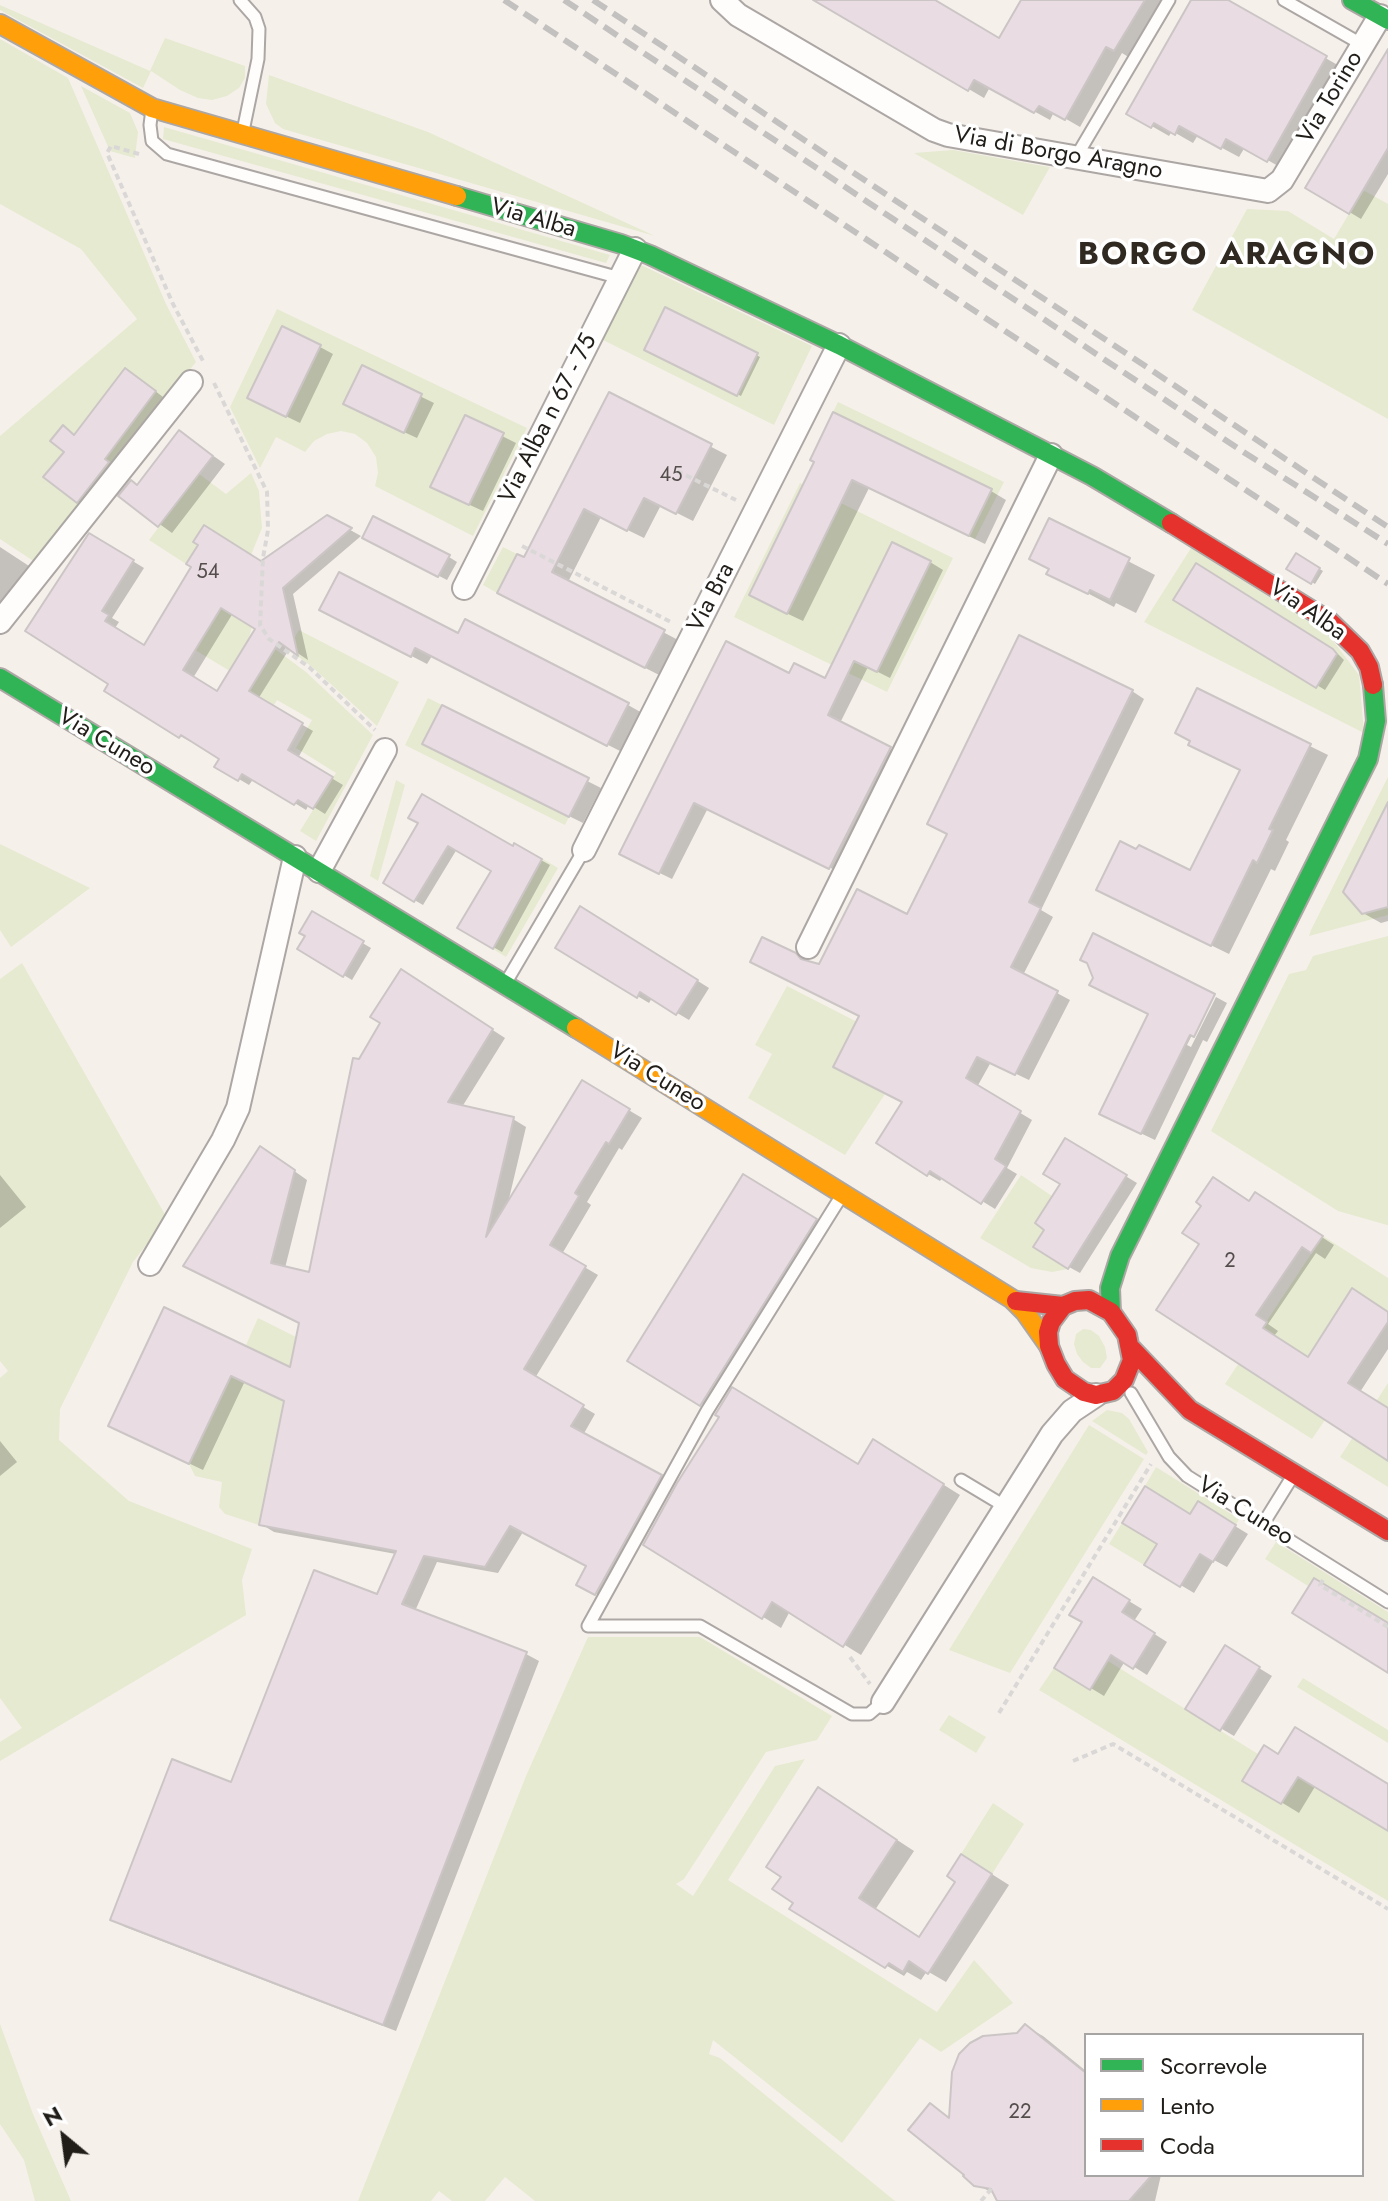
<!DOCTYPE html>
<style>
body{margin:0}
#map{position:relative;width:1388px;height:2201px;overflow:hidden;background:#f6f0eb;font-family:Jost,sans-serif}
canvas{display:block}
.legend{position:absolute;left:1084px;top:2033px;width:280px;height:144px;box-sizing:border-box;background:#fff;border:2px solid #a6a5a3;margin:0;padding:10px 14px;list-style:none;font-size:24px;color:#211e1a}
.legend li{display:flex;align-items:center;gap:16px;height:40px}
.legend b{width:40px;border:2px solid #a6a5a3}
.north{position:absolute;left:24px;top:2097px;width:80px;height:80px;-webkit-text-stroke:6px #fff;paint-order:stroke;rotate:331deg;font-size:22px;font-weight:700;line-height:32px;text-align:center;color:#211e1a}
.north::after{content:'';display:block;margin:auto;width:28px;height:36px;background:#211e1a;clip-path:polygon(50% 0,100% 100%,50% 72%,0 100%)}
</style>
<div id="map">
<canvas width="1388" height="2201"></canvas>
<ul class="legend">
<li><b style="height:10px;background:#30b455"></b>Scorrevole</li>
<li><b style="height:10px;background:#ff9f0a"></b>Lento</li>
<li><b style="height:10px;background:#e5322d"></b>Coda</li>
</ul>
<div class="north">N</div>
</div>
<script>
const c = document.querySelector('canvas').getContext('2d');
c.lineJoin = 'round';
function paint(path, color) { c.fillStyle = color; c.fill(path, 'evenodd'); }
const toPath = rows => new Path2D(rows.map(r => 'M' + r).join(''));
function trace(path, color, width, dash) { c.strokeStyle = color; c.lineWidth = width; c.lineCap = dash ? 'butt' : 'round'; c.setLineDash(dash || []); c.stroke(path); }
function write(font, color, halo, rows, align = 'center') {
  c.font = font + ' Jost,sans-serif'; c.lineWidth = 7; c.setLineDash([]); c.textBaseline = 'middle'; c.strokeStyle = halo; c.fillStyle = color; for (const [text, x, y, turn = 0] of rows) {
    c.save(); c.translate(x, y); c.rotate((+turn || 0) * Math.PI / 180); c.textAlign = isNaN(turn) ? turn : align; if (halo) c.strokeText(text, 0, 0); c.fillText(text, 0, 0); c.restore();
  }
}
paint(toPath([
 [0,5,150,71,165,38,245,66,245,78,239,88,227,96,212,100,198,98,180,90,151,71,143,88,0,10],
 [0,39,68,78,166,304,196,362,35,562,0,539,0,436,137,319,81,249,0,204],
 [269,75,428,132,655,236,283,129,275,123,266,104],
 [81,86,130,113,138,132,135,158,110,151],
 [164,127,610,255,606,263,163,139],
 [953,150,1049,167,1050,167,1023,215,914,153],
 [1363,190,1388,204,1388,419,1192,310,1247,209,1288,211,1334,239],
 [641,265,812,346,774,425,603,340],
 [277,309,527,428,473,536,375,486,378,473,376,457,367,443,355,434,341,431,327,434,314,441,305,452,276,437,260,468,230,407],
 [838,402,1004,482,975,539,969,536,991,489,833,412],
 [251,473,259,491,262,528,251,555,204,525,193,541,198,545,186,564,149,540,199,474,226,494],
 [800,483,953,558,887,692,734,617],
 [503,547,517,554,497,593,483,585],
 [1191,548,1328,634,1359,675,1364,733,1144,622],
 [209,597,223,610,252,627,248,641,230,671,195,650],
 [299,630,399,682,377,726,311,666,288,649],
 [275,649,306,672,373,735,316,841,300,831,336,773,296,748,312,720,277,700,260,727,236,712],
 [428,698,442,705,423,744,569,817,565,825,405,745],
 [1388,777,1388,915,1309,936,1311,930],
 [396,780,405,785,378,881,370,876],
 [0,844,90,888,11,947,0,930],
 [543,859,558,868,506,957,493,949],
 [1388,936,1388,1225,1387,1225,1338,1211,1211,1131,1289,974,1306,970,1313,956],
 [22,963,167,1218,133,1262,60,1409,59,1440,129,1501,252,1549,242,1580,246,1615,0,1761,0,1742,22,1728,0,1698,0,1378,8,1371,0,1361,0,979],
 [787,986,908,1048,849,1035,833,1067,885,1094,845,1155,748,1098,772,1054,755,1045],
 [1021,1175,1052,1196,1035,1223,1044,1230,1033,1247,1068,1269,1052,1272,1031,1268,980,1238],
 [1323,1236,1388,1278,1388,1312,1352,1289,1308,1357,1283,1341,1259,1378,1325,1420,1312,1439,1225,1384],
 [258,1318,296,1337,259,1525,225,1514,219,1507,222,1482,195,1476,189,1464,231,1376,262,1390,273,1359,246,1345],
 [1083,1329,1091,1330,1099,1336,1105,1347,1107,1358,1100,1368,1091,1368,1083,1362,1077,1354,1074,1344,1076,1334],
 [1388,1383,1388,1487,1340,1457],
 [1107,1410,1122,1413,1129,1419,1148,1452,1146,1455,1092,1421],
 [1089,1425,1144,1459,1010,1673,949,1650],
 [1156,1467,1239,1519,1236,1525,1198,1502,1190,1514,1145,1486],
 [1122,1523,1157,1544,1144,1565,1109,1544],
 [1276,1542,1388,1612,1388,1623,1314,1578,1308,1586,1265,1559],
 [588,1637,700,1637,832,1716,817,1740,766,1752,684,1879,676,1884,693,1896,775,1766,805,1759,728,1880,937,2012,974,1960,1013,2003,941,2052,920,2038,842,2143,713,2040,709,2054,720,2058,895,2201,535,2201,505,2177,485,2201,452,2201,439,2191,431,2201,358,2201,526,1776],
 [1108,1661,1258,1754,1242,1781,1280,1804,1298,1777,1388,1831,1388,1901,1039,1690,1054,1668,1090,1690],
 [1303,1678,1388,1730,1388,1743,1297,1687],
 [949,1715,986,1737,976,1753,939,1730],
 [993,1803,1024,1824,992,1874,961,1854],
 [0,2024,33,2114,71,2201,35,2201,24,2160,0,2124]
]), '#e6ead0');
paint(toPath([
 [817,0,930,0,1000,41,1023,0,1164,0,1130,58,1122,53,1080,127,1054,112,1050,120,990,87,984,98],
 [1193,0,1223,0,1343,68,1285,170,1245,147,1239,157,1198,135,1193,143,1172,131,1169,136,1129,113],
 [1388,63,1388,174,1361,219,1308,187],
 [666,310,760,357,741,396,647,349],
 [320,347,333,354,300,423,263,405],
 [362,368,434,403,417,438,358,411],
 [134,375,163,397,112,465,86,506,78,502,66,452,71,433,76,436],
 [610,395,727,455,693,521,661,505,644,538,601,517,568,582,680,641,661,676,515,601,525,560],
 [466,418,516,443,483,511,446,494],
 [179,432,225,464,172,533,121,496,138,486],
 [816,461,991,491,1006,500,985,544,869,488,803,621,767,604],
 [327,517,361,536,293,594,308,660,290,648,258,699,313,731,298,758,343,785,325,814,309,804,306,810,254,778,249,785,217,766,222,758,192,740,191,742,180,736,107,690,111,683,90,535,144,568,112,618,119,622,115,628,145,648],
 [233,613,258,629,218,693,193,678],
 [1050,521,1155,575,1136,613,1116,603,1114,607,1049,573],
 [373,542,449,557,457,562,447,580],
 [0,547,29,566,0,610],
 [1297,556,1323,571,1315,584,1289,568],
 [930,562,943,570,890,678,868,667,840,723,902,756,843,874,708,808,672,879,635,861,790,675,826,681],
 [1197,566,1334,650,1344,660,1325,690,1176,599],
 [338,618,459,635,628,705,644,714,624,753,432,656,427,664],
 [1132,691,1144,699,1041,910,1053,917,1023,975,1070,1000,1029,1080,991,1062,977,1087,1032,1120,1007,1168,1017,1174,995,1209,943,1177,940,1181,928,1174,904,1102,861,1016,795,955,820,967,908,917],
 [1198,691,1328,755,1286,840,1289,842,1275,871,1271,869,1229,954,1116,899,1137,852,1191,873,1242,770],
 [443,708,601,788,583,823,438,751],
 [1388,807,1388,921,1381,923,1363,913],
 [421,823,513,848,515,846,550,865,502,952,460,928,494,870,457,849,423,905,385,883],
 [313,914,371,948,352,980,300,949,308,936],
 [593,915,709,988,689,1020,652,998,649,1003,558,948],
 [1095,978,1212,995,1187,1045,1191,1047,1216,997,1227,1003,1207,1042,1203,1040,1155,1140,1115,1121,1150,1014],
 [414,979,505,1038,462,1107,513,1119,526,1127,508,1203,583,1083,642,1118,622,1150,619,1148,587,1202,591,1205,562,1254,598,1275,535,1378,595,1414,583,1435,674,1484,609,1601,578,1584,588,1566,523,1532,498,1573,437,1562,415,1611,526,1654,539,1661,396,2031,125,1927,112,1919,233,1785,378,1597,396,1554,274,1532,261,1524,286,1401,245,1381,203,1470,123,1432,165,1309,292,1370,301,1323,198,1273,273,1156,307,1180,285,1268,311,1274,360,1061],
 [1066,1140,1137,1183,1080,1273,1069,1267,1047,1229,1063,1184],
 [0,1175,26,1207,0,1228],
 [744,1176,829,1228,714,1411,629,1360],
 [1268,1202,1334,1245,1325,1259,1316,1253,1268,1324,1278,1331,1274,1336,1309,1359,1388,1313,1388,1349,1360,1392,1388,1410,1388,1457,1159,1309,1250,1203],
 [0,1441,17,1462,0,1476],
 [891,1452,960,1495,861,1655,790,1611,781,1628,645,1544,859,1466],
 [1199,1504,1248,1534,1227,1567,1214,1560,1194,1593,1147,1565,1160,1543,1191,1516],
 [1094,1580,1142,1609,1134,1621,1167,1642,1147,1675,1125,1661,1104,1696,1056,1667,1085,1622],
 [1226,1648,1272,1676,1234,1736,1188,1709],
 [1279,1756,1388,1786,1388,1829,1316,1785,1299,1813,1245,1780],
 [836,1800,914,1851,875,1910,920,1939,979,1866,1009,1885,946,1982,927,1971,921,1980,907,1972,904,1976,791,1909],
 [1025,2026,1043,2036,1086,2071,1086,2175,1161,2175,1155,2201,1000,2201,997,2195,975,2184,930,2105,951,2118]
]), '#0003');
const building = toPath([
 [813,0,935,0,999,38,1021,0,1145,0,1114,51,1106,47,1065,120,1039,106,1034,113,974,80,968,91,813,0],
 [1191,0,1228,0,1327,56,1267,162,1226,139,1221,149,1179,126,1175,135,1154,123,1151,128,1126,114,1191,0],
 [1388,49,1388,148,1349,214,1305,188,1388,49],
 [665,307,758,353,737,396,644,350,665,307],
 [282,326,321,345,286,417,247,398,282,326],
 [362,365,422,394,404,433,343,404,362,365],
 [125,368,156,391,105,459,109,462,77,503,43,477,64,452,50,441,63,425,74,435,125,368],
 [609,392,712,444,676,514,644,498,627,531,584,509,552,572,665,630,645,668,497,593,517,554,524,557,609,392],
 [833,412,992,489,969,536,852,480,787,614,749,595,814,462,810,460,833,412],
 [465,415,504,433,469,505,430,487,465,415],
 [179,430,213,456,158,527,118,496,131,480,137,485,179,430],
 [327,515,352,528,283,588,298,656,279,642,249,691,303,723,288,750,333,777,313,809,298,800,294,805,242,774,238,781,214,767,219,759,181,735,179,738,104,691,108,684,25,631,89,533,134,560,102,611,109,615,105,621,144,645,191,567,186,564,198,545,193,542,204,525,261,561,327,515],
 [221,608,255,629,217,691,183,670,221,608],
 [373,516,450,555,438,577,362,538,373,516],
 [1049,518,1130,558,1110,600,1090,590,1088,594,1046,574,1049,569,1029,559,1049,518],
 [892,542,931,561,877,672,854,661,828,715,891,747,829,869,694,803,659,874,619,854,726,641,789,673,794,663,825,678,892,542],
 [1296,553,1320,568,1311,584,1286,569,1296,553],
 [1196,563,1333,649,1337,654,1316,688,1173,600,1196,563],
 [339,572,458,633,465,619,629,703,607,746,415,648,411,657,319,610,339,572],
 [1019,635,1133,690,1029,902,1041,908,1011,967,1058,991,1015,1075,977,1057,966,1078,1021,1111,995,1159,1006,1166,981,1204,930,1171,927,1176,876,1143,902,1102,833,1067,859,1016,750,962,762,937,796,953,801,959,819,964,857,889,907,914,947,834,927,824,1019,635],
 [1197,688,1311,744,1269,829,1273,830,1257,863,1253,860,1211,946,1096,890,1120,841,1136,849,1139,845,1190,870,1240,770,1188,745,1190,741,1175,733,1197,688],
 [442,705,589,778,569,817,422,744,442,705],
 [422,794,513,846,514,843,542,859,493,949,457,928,491,871,448,846,414,902,383,883,418,823,408,818,422,794],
 [1388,802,1388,907,1362,914,1343,892,1388,802],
 [580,906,698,980,676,1015,640,992,637,998,555,948,580,906],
 [312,911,364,941,343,977,297,949,305,936,299,933,312,911],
 [1093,933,1215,994,1194,1037,1190,1035,1141,1134,1099,1114,1148,1014,1089,985,1093,978,1087,963,1080,960,1093,933],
 [401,969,493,1029,448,1102,514,1117,486,1237,582,1080,630,1109,609,1144,606,1142,575,1193,579,1196,550,1245,586,1266,524,1369,584,1405,571,1426,662,1475,595,1595,576,1585,586,1566,510,1526,485,1567,424,1556,402,1604,527,1652,383,2025,110,1920,172,1759,231,1782,314,1570,377,1594,396,1551,259,1525,284,1401,231,1376,189,1464,108,1426,164,1307,290,1367,299,1323,183,1266,260,1146,295,1170,271,1263,309,1272,353,1058,359,1059,380,1023,370,1017,401,969],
 [1065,1138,1127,1175,1068,1269,1033,1247,1044,1230,1035,1223,1060,1184,1043,1174,1065,1138],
 [743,1174,817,1219,700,1406,627,1361,743,1174],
 [1213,1177,1249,1201,1255,1192,1323,1236,1311,1253,1302,1247,1256,1315,1267,1322,1263,1328,1308,1357,1352,1288,1388,1312,1388,1322,1348,1383,1388,1408,1388,1461,1156,1310,1199,1244,1182,1233,1201,1206,1196,1202,1213,1177],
 [732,1387,858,1464,873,1439,944,1484,843,1647,772,1602,762,1619,643,1545,677,1483,719,1417,715,1415,732,1387],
 [1145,1486,1190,1514,1198,1501,1236,1525,1213,1562,1200,1554,1180,1587,1144,1565,1157,1544,1122,1523,1145,1486],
 [1093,1577,1130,1600,1122,1612,1155,1633,1133,1669,1111,1655,1090,1690,1054,1668,1082,1622,1069,1615,1093,1577],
 [1314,1578,1388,1623,1388,1673,1292,1613,1314,1578],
 [1225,1645,1260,1667,1220,1731,1185,1709,1225,1645],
 [1295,1727,1388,1784,1388,1831,1298,1777,1281,1804,1242,1781,1264,1745,1278,1754,1295,1727],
 [818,1787,897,1840,859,1898,919,1937,955,1882,947,1876,961,1854,992,1874,928,1974,909,1961,903,1972,889,1963,885,1968,789,1909,793,1903,772,1889,781,1877,766,1867,818,1787],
 [1025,2024,1086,2073,1086,2175,1152,2175,1129,2201,997,2201,991,2189,974,2186,963,2176,964,2175,908,2130,930,2103,949,2118,952,2072,959,2054,970,2043,983,2036,1017,2033,1025,2024]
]);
paint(building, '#e9dce3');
trace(building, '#cbc6c5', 2);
const lane = toPath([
 [240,0,255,17,259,29,258,59,243,131],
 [1284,0,1363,45],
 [152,109,150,125,152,141,167,154,620,278],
 [1076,157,1169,0],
 [505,984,584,850],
 [842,1195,707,1411,588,1626,700,1626,852,1714,869,1714,883,1702],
 [1131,1393,1169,1457,1187,1476,1388,1602],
 [961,1480,1006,1507],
 [1263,1524,1294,1474]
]);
const street = toPath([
 [722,0,738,15,934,130,948,135,1268,191,1282,180,1380,16],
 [464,588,635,249],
 [0,622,191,382],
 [584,850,839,345],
 [319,871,385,750],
 [808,947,1051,455],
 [150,1264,223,1140,238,1108,295,857],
 [883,1702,1052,1434,1072,1411,1096,1395]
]);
const fast = toPath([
 [1352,0,1388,20],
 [457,196,621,244,650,255,839,345,1092,476,1171,523],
 [0,678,576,1028],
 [1111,1312,1110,1288,1120,1256,1368,759,1376,721,1373,685]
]);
const slow = toPath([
 [0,24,152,108,457,196],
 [576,1028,1012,1299,1025,1312,1049,1346]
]);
const jam = toPath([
 [1171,523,1329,621,1360,651,1369,667,1373,685],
 [1016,1301,1063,1306,1075,1301,1089,1300,1111,1312,1127,1335,1132,1360,1124,1380,1113,1391,1096,1395,1084,1392,1065,1379,1056,1364,1049,1346,1048,1332,1051,1322,1063,1306],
 [1132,1349,1190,1410,1388,1531]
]);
trace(lane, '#aca7a4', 15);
trace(street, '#aca7a4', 26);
trace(fast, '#aca7a4', 22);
trace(slow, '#aca7a4', 22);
trace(jam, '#aca7a4', 22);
trace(toPath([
 [139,154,111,146,107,153,173,304,203,361],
 [214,383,267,492,268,530,263,558,260,625,269,639,309,667,375,730],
 [677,471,736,500],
 [522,546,673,623],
 [1323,1580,1320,1585,1388,1627],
 [850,1657,870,1684],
 [999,1713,1151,1464],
 [1073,1761,1113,1744,1388,1909],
 [981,2201,992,2188]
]), '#dad8d7', 4, [6, 4]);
trace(lane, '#fefdfc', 11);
trace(street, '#fefdfc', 22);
trace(fast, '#30b455', 18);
trace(slow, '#ff9f0a', 18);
trace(jam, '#e5322d', 18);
trace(toPath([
 [504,0,1388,584],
 [564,0,1245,453,1388,544],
 [593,0,1388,527]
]), '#c3c1c0', 6, [16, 8]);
write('20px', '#534e4c', null, [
 ["45",671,476],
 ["54",208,573],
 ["2",1230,1262],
 ["22",1020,2113]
]);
write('24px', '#211e1a', '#fff', [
 ["Via Torino",1331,98,-59],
 ["Via di Borgo Aragno",1058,154,10],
 ["Via Alba",533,219,16],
 ["Via Alba n 67 - 75",549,419,-63],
 ["Via Bra",712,598,-63],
 ["Via Alba",1307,611,35],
 ["Via Cuneo",106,743,31],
 ["Via Cuneo",657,1078,32],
 ["Via Cuneo",1245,1512,32]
]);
c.letterSpacing = '2px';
write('bold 32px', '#302922', '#fff', [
 ["BORGO ARAGNO",1227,256]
]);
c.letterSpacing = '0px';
</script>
